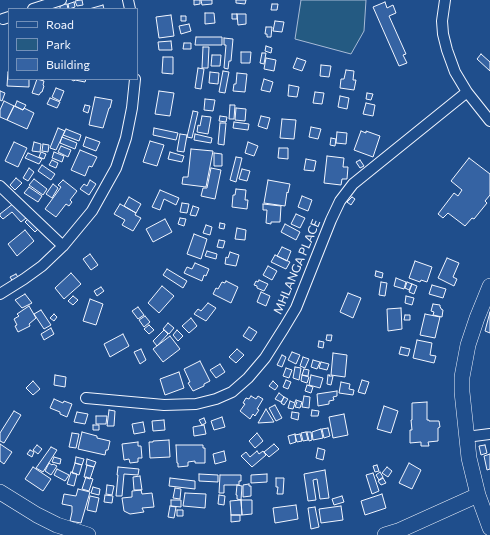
<!DOCTYPE html>
<style>
body{margin:0}
#map{position:relative;width:490px;height:535px;overflow:hidden;background:#1f4e8c;font-family:Commissioner,sans-serif}
canvas{display:block}
.legend{position:absolute;left:8px;top:8px;width:130px;height:72px;box-sizing:border-box;background:#1f4e8c;border:1px solid #7391ba;margin:0;padding:5px 7px;list-style:none;font-size:12px;color:#f2f6ff}
.legend li{display:flex;align-items:center;gap:8px;height:20px}
.legend b{width:20px;border:1px solid #7391ba}
</style>
<div id="map">
<canvas width="490" height="535"></canvas>
<ul class="legend">
<li><b style="height:5px;background:#1f4e8c"></b>Road</li>
<li><b style="height:11px;background:#245a82"></b>Park</li>
<li><b style="height:11px;background:#3563a3"></b>Building</li>
</ul>
</div>
<script>
const c = document.querySelector('canvas').getContext('2d');
c.lineJoin = 'round';
function paint(path, color) { c.fillStyle = color; c.fill(path, 'evenodd'); }
const toPath = rows => new Path2D(rows.map(r => 'M' + r).join(''));
function trace(path, color, width, dash) { c.strokeStyle = color; c.lineWidth = width; c.lineCap = dash ? 'butt' : 'round'; c.setLineDash(dash || []); c.stroke(path); }
function write(font, color, halo, rows, align = 'center') {
  c.font = font + ' Commissioner,sans-serif'; c.lineWidth = 3; c.setLineDash([]); c.textBaseline = 'middle'; c.strokeStyle = halo; c.fillStyle = color; for (const [text, x, y, turn = 0] of rows) {
    c.save(); c.translate(x, y); c.rotate((+turn || 0) * Math.PI / 180); c.textAlign = isNaN(turn) ? turn : align; if (halo) c.strokeText(text, 0, 0); c.fillText(text, 0, 0); c.restore();
  }
}
const green = toPath([
 [301,0,366,0,364,31,351,54,295,39,301,0]
]);
paint(green, '#245a82');
trace(green, '#a8bbd7', 1);
const building = toPath([
 [80,0,82,0,83,5,77,6,75,1,80,0],
 [194,0,200,0,200,4,194,5,194,0],
 [201,0,212,0,212,4,202,5,201,0],
 [236,0,246,0,245,4,236,3,236,0],
 [74,2,75,7,69,9,68,4,74,2],
 [385,2,387,8,393,5,396,13,389,16,406,54,403,55,407,63,399,66,373,7,385,2],
 [67,4,68,9,60,9,60,5,67,4],
 [272,4,278,4,277,10,271,10,272,4],
 [103,5,104,9,89,9,103,5],
 [205,13,214,13,215,23,205,24,205,13],
 [232,14,237,14,237,19,232,19,232,14],
 [237,14,246,14,246,24,238,25,237,14],
 [171,15,174,36,159,38,156,17,171,15],
 [181,16,186,16,186,21,181,21,181,16],
 [275,21,284,22,282,32,273,31,275,21],
 [189,24,191,31,181,34,179,26,189,24],
 [266,27,272,27,271,37,267,37,267,34,265,34,266,27],
 [196,37,222,37,222,45,195,45,196,37],
 [224,38,233,39,231,61,229,61,228,69,224,68,226,45,224,45,224,38],
 [171,41,172,50,159,50,158,42,171,41],
 [184,43,191,43,191,49,183,49,184,43],
 [266,46,272,48,271,53,265,51,266,46],
 [203,47,209,47,208,68,202,68,203,47],
 [241,52,251,52,250,63,241,63,241,52],
 [262,53,266,53,264,64,260,63,262,53],
 [481,54,490,62,490,71,477,59,481,54],
 [212,55,221,55,220,66,211,66,212,55],
 [163,57,173,57,173,74,162,73,163,57],
 [266,58,276,60,274,71,264,69,266,58],
 [297,58,306,61,302,71,293,68,297,58],
 [321,65,331,66,329,77,320,76,321,65],
 [198,68,204,69,201,89,195,88,198,68],
 [346,70,354,71,353,80,356,80,354,90,340,88,341,79,344,79,346,70],
 [223,71,229,72,225,93,219,92,223,71],
 [8,72,9,72,9,79,29,79,29,87,7,86,8,72],
 [210,72,219,73,218,84,209,83,210,72],
 [237,73,247,74,245,92,233,91,234,84,236,84,237,73],
 [37,79,44,81,43,85,44,86,42,92,41,92,39,95,32,93,37,79],
 [70,79,86,79,85,82,75,80,74,81,70,79],
 [264,79,273,82,270,92,261,90,264,79],
 [289,85,299,87,297,97,288,96,289,85],
 [56,88,64,91,60,101,52,97,56,88],
 [0,91,5,93,2,101,0,100,0,91],
 [159,91,174,93,170,116,155,114,159,91],
 [315,92,324,93,322,104,313,103,315,92],
 [367,93,373,94,371,100,366,99,367,93],
 [340,96,349,98,347,109,338,107,340,96],
 [95,97,112,100,110,108,109,108,103,128,89,125,95,97],
 [50,98,60,102,57,108,47,104,50,98],
 [205,99,215,100,213,111,204,110,205,99],
 [4,101,14,106,7,120,0,117,0,110,4,101],
 [17,101,26,105,23,110,15,106,17,101],
 [366,103,375,105,373,116,363,114,366,103],
 [85,105,90,106,88,113,83,111,85,105],
 [230,105,235,105,234,119,229,119,230,105],
 [14,106,23,110,24,108,34,113,27,129,7,120,14,106],
 [236,108,246,109,245,121,235,120,236,108],
 [193,111,198,112,192,138,187,137,193,111],
 [202,116,211,117,208,134,197,132,198,125,200,126,202,116],
 [220,116,227,117,226,122,219,121,220,116],
 [261,116,270,118,267,129,258,126,261,116],
 [282,119,296,120,294,139,280,138,282,119],
 [234,122,249,124,248,130,233,128,234,122],
 [220,123,226,123,224,145,218,144,220,123],
 [311,127,321,129,318,139,309,137,311,127],
 [58,128,65,131,56,150,50,148,58,128],
 [154,128,178,133,176,140,153,135,154,128],
 [66,129,81,135,79,141,63,135,66,129],
 [361,131,366,133,366,131,380,136,373,157,354,150,361,131],
 [337,132,347,133,346,144,336,143,337,132],
 [180,134,187,135,184,152,177,151,180,134],
 [195,134,212,138,211,143,194,140,195,134],
 [62,137,77,143,75,149,60,143,62,137],
 [86,137,100,142,96,151,83,146,86,137],
 [331,138,336,139,335,146,330,145,331,138],
 [150,141,164,145,157,166,143,162,150,141],
 [14,142,27,148,18,167,5,161,14,142],
 [34,142,41,144,40,152,32,151,34,142],
 [248,142,258,146,254,156,245,153,248,142],
 [43,144,49,145,48,152,42,151,43,144],
 [61,146,71,150,68,157,58,152,61,146],
 [279,148,288,148,288,159,278,158,279,148],
 [191,149,213,151,206,187,182,184,183,177,188,177,191,149],
 [80,150,97,157,92,167,89,166,85,176,71,170,80,150],
 [41,152,46,154,44,159,39,157,41,152],
 [54,152,64,156,62,162,52,158,54,152],
 [170,152,184,156,182,162,168,159,170,152],
 [28,153,42,159,39,164,25,158,28,153],
 [214,153,222,154,222,166,214,166,214,153],
 [327,156,344,158,343,167,348,167,347,179,342,179,341,185,324,183,327,156],
 [236,157,242,158,236,182,230,180,236,157],
 [469,158,490,174,490,195,485,201,487,203,474,219,472,218,465,226,448,213,443,218,438,214,454,193,458,196,462,190,451,181,469,158],
 [306,159,316,161,314,171,304,170,306,159],
 [52,160,58,163,56,168,49,165,52,160],
 [360,160,364,166,360,168,356,162,360,160],
 [42,165,55,174,51,180,38,171,42,165],
 [29,168,34,172,28,181,23,178,29,168],
 [211,168,221,170,215,199,201,196,203,188,207,188,211,168],
 [242,169,250,171,247,181,239,179,242,169],
 [16,178,22,183,15,190,10,185,16,178],
 [34,179,47,189,43,195,29,185,34,179],
 [63,180,77,191,70,200,72,202,69,206,66,204,56,217,45,209,61,187,58,185,63,180],
 [90,180,96,184,89,195,80,189,84,184,87,186,90,180],
 [268,180,290,184,288,193,287,192,285,206,264,203,268,180],
 [53,184,58,188,52,198,46,194,53,184],
 [29,187,42,196,38,202,24,193,29,187],
 [236,189,246,190,245,200,248,200,247,209,232,207,233,195,235,195,236,189],
 [160,190,179,198,176,205,164,199,160,210,152,207,160,190],
 [302,196,312,200,308,211,298,207,302,196],
 [129,197,141,204,136,213,124,206,129,197],
 [352,197,355,199,351,205,347,202,352,197],
 [14,203,26,218,21,222,12,212,3,219,0,216,0,214,14,203],
 [182,203,189,204,187,213,180,212,182,203],
 [120,204,136,213,135,215,141,218,133,231,122,225,125,220,114,214,120,204],
 [263,204,281,206,280,222,271,222,271,224,266,223,267,210,263,210,263,204],
 [193,206,199,208,196,216,190,215,193,206],
 [296,214,305,218,300,228,291,224,296,214],
 [30,217,40,227,35,232,25,222,30,217],
 [180,218,186,219,184,226,178,224,180,218],
 [165,219,172,232,153,242,146,229,165,219],
 [220,223,225,224,224,229,219,228,220,223],
 [285,224,300,232,296,240,281,232,285,224],
 [206,225,212,227,210,235,203,233,206,225],
 [237,228,246,230,245,240,235,239,237,228],
 [25,230,34,241,17,256,8,244,25,230],
 [194,234,207,239,201,259,187,254,194,234],
 [219,240,225,241,223,248,217,247,219,240],
 [282,247,291,251,287,261,277,256,282,247],
 [207,251,217,254,216,259,205,256,207,251],
 [230,252,239,255,236,266,225,264,226,257,228,258,230,252],
 [90,254,98,265,91,270,83,259,90,254],
 [275,255,290,262,286,269,271,262,275,255],
 [447,258,459,263,453,277,457,279,454,286,438,278,447,258],
 [415,261,432,267,427,282,421,280,420,282,409,278,415,261],
 [195,263,209,269,206,276,204,275,202,281,184,273,187,267,192,269,195,263],
 [268,266,277,271,272,280,263,275,268,266],
 [167,269,187,281,183,288,163,275,167,269],
 [376,271,383,273,382,278,375,276,376,271],
 [71,273,81,284,64,299,55,288,71,273],
 [16,274,19,279,13,282,10,277,16,274],
 [396,278,406,282,404,289,394,286,396,278],
 [259,280,268,284,264,291,257,288,257,286,254,285,256,281,258,282,259,280],
 [226,281,238,287,231,303,213,294,216,288,218,289,222,282,225,283,226,281],
 [381,282,387,283,385,296,379,295,381,282],
 [407,282,412,284,409,290,405,288,407,282],
 [412,284,417,286,414,294,409,292,412,284],
 [432,285,446,289,443,298,429,294,432,285],
 [162,286,174,296,159,313,148,303,162,286],
 [101,287,104,291,97,296,94,291,101,287],
 [261,292,270,296,266,306,257,302,261,292],
 [348,293,361,298,353,318,340,312,348,293],
 [25,294,32,303,22,308,15,300,25,294],
 [73,296,78,300,73,305,68,301,73,296],
 [406,296,414,298,412,305,405,303,406,296],
 [90,299,103,304,96,325,83,321,90,299],
 [208,303,216,308,206,321,194,314,198,309,201,311,208,303],
 [433,304,440,305,440,307,441,308,441,309,443,310,442,317,433,315,434,312,431,311,433,304],
 [29,306,36,318,29,324,30,326,18,332,15,326,17,325,14,319,19,316,17,314,29,306],
 [138,307,144,315,138,319,132,311,138,307],
 [401,308,402,329,388,331,387,309,401,308],
 [41,310,51,325,44,329,34,314,41,310],
 [490,312,490,333,485,331,490,312],
 [54,314,57,317,54,321,50,318,54,314],
 [425,314,440,317,435,338,420,335,425,314],
 [405,315,410,315,410,320,404,320,405,315],
 [145,316,150,322,144,327,139,320,145,316],
 [191,318,197,326,189,333,182,326,191,318],
 [168,323,174,328,169,334,163,329,168,323],
 [149,325,154,330,149,334,144,329,149,325],
 [249,327,257,332,251,341,243,336,249,327],
 [51,328,54,334,44,340,41,334,51,328],
 [164,330,168,334,157,346,153,341,164,330],
 [177,330,183,336,178,341,173,335,177,330],
 [123,334,129,346,110,357,104,344,123,334],
 [327,335,332,335,331,341,326,340,327,335],
 [170,336,180,349,163,362,153,349,170,336],
 [417,340,432,343,430,355,436,356,434,363,413,358,417,340],
 [319,341,324,342,323,348,318,347,319,341],
 [401,347,410,349,408,356,399,354,401,347],
 [141,349,146,360,140,364,134,352,141,349],
 [237,349,244,355,236,363,229,357,237,349],
 [292,352,300,355,296,364,288,360,292,352],
 [333,353,347,355,345,377,331,375,333,353],
 [282,355,286,357,282,367,277,365,282,355],
 [303,357,309,359,305,368,300,366,303,357],
 [313,360,320,362,317,369,311,367,313,360],
 [200,361,210,381,204,384,204,386,193,391,188,383,190,382,184,369,200,361],
 [321,362,329,364,327,370,319,368,321,362],
 [220,364,225,372,216,378,210,370,220,364],
 [295,367,301,368,299,380,293,378,295,367],
 [286,368,292,370,289,378,283,376,286,368],
 [304,369,309,370,308,376,302,375,304,369],
 [179,372,184,388,165,395,160,379,179,372],
 [55,375,66,377,65,387,54,385,55,375],
 [302,375,309,377,307,383,301,381,302,375],
 [311,375,323,378,320,388,309,385,311,375],
 [328,375,330,375,329,376,333,376,331,385,327,384,328,375],
 [286,380,291,382,288,389,283,387,286,380],
 [362,380,369,382,365,394,358,392,362,380],
 [33,381,40,389,33,395,26,388,33,381],
 [273,381,278,386,275,390,269,386,273,381],
 [341,382,350,384,349,389,354,390,353,395,339,393,341,382],
 [307,385,313,387,311,393,305,391,307,385],
 [337,391,337,396,333,397,334,400,329,401,329,404,318,406,317,394,337,391],
 [279,393,284,397,281,402,275,399,279,393],
 [251,396,256,399,258,396,263,399,257,409,259,410,255,416,253,414,250,419,240,411,245,404,243,403,246,398,249,399,251,396],
 [304,396,310,397,309,408,302,407,304,396],
 [284,397,288,399,284,405,281,403,284,397],
 [54,399,63,403,64,401,72,404,67,417,60,414,60,412,50,408,54,399],
 [296,400,302,402,300,408,295,407,297,402,295,402,296,400],
 [290,401,295,403,293,409,288,408,290,401],
 [427,402,427,420,429,420,429,421,439,421,440,427,438,428,438,441,428,442,429,446,421,446,421,442,410,443,410,430,412,430,411,420,412,420,412,403,427,402],
 [275,405,282,418,276,421,269,408,275,405],
 [384,406,398,411,391,433,377,429,384,406],
 [266,409,274,422,258,423,266,409],
 [109,410,115,411,114,426,107,426,109,410],
 [312,410,319,411,318,416,311,416,312,410],
 [14,411,21,415,4,443,0,441,0,433,14,411],
 [77,412,88,414,85,424,74,422,77,412],
 [292,412,299,413,298,420,291,418,292,412],
 [344,414,348,435,333,438,329,417,344,414],
 [96,416,107,416,106,424,96,424,96,416],
 [222,417,225,427,214,430,211,421,222,417],
 [204,418,206,423,202,425,199,420,204,418],
 [164,420,165,430,153,431,152,421,164,420],
 [143,422,145,432,134,434,132,424,143,422],
 [93,425,99,425,99,430,93,430,93,425],
 [204,425,206,434,194,436,193,427,204,425],
 [328,428,330,436,324,438,322,429,328,428],
 [321,429,323,438,313,440,312,432,321,429],
 [82,432,97,436,97,438,110,441,108,450,106,450,105,455,78,449,82,432],
 [306,432,308,440,303,441,301,433,306,432],
 [307,432,311,432,312,440,309,441,307,432],
 [72,433,79,434,76,448,69,447,72,433],
 [257,433,263,441,255,448,249,441,257,433],
 [295,434,296,442,290,444,288,436,295,434],
 [300,434,302,441,297,442,295,435,300,434],
 [169,440,170,457,150,458,149,442,153,442,153,441,169,440],
 [138,442,138,446,141,446,142,458,138,458,138,462,130,463,129,459,124,460,122,444,138,442],
 [0,444,12,452,4,464,0,461,0,444],
 [274,444,279,449,269,457,264,452,274,444],
 [37,445,42,449,38,454,33,450,37,445],
 [176,445,203,445,203,448,205,448,205,463,195,463,195,461,188,462,188,466,178,467,178,463,177,463,176,445],
 [485,445,487,453,481,455,479,446,485,445],
 [51,447,57,450,43,472,36,468,51,447],
 [318,448,325,450,323,460,316,458,318,448],
 [30,450,34,452,32,457,27,454,30,450],
 [224,451,226,461,215,464,213,454,224,451],
 [257,451,259,454,263,451,266,455,252,467,241,456,246,452,250,457,257,451],
 [490,454,490,469,487,470,484,456,490,454],
 [54,457,61,459,60,464,52,462,54,457],
 [76,457,84,459,82,465,75,463,76,457],
 [87,459,96,462,94,467,86,465,87,459],
 [49,463,52,465,53,464,57,466,51,475,45,471,49,463],
 [75,463,82,465,79,475,72,473,75,463],
 [409,463,421,470,412,489,399,483,409,463],
 [87,465,94,467,90,479,84,477,87,465],
 [377,465,379,471,375,472,373,466,377,465],
 [33,467,51,479,43,491,25,479,33,467],
 [118,467,139,469,138,475,124,474,122,496,116,496,118,475,117,475,118,467],
 [387,467,392,471,388,477,382,473,387,467],
 [57,469,69,475,65,481,54,475,57,469],
 [325,470,329,498,320,499,317,479,313,480,316,500,308,501,304,474,325,470],
 [71,472,77,474,74,486,67,484,71,472],
 [380,472,383,477,379,480,376,475,380,472],
 [373,473,379,491,372,494,366,475,373,473],
 [199,474,218,475,218,482,199,481,199,474],
 [267,474,267,482,251,483,251,475,267,474],
 [220,475,241,475,241,481,239,481,239,485,224,485,224,493,219,493,220,475],
 [140,476,142,490,134,490,133,477,140,476],
 [86,477,93,479,89,491,82,489,86,477],
 [170,478,195,481,195,489,169,486,170,478],
 [276,478,284,478,283,494,277,494,278,487,276,487,276,478],
 [383,478,386,483,381,485,378,481,383,478],
 [249,484,249,486,251,486,251,496,243,497,243,485,249,484],
 [107,485,114,486,112,495,106,494,107,485],
 [237,485,242,486,241,500,237,499,237,495,236,495,237,485],
 [93,487,100,489,99,495,91,493,93,487],
 [175,488,181,489,180,499,173,498,175,488],
 [78,489,90,492,81,523,70,521,72,512,72,506,62,504,64,494,76,496,78,489],
 [141,490,142,494,152,493,154,507,142,508,144,512,130,514,124,511,122,498,132,497,132,491,141,490],
 [185,493,206,494,205,508,183,506,185,493],
 [382,494,386,508,365,515,361,501,382,494],
 [105,495,113,496,112,503,104,502,105,495],
 [219,495,225,496,224,505,218,504,219,495],
 [90,496,99,498,96,512,87,510,90,496],
 [342,496,344,502,334,505,332,499,342,496],
 [171,500,181,500,181,507,171,506,171,500],
 [241,500,252,500,252,514,242,515,241,500],
 [241,500,242,515,231,515,230,501,241,500],
 [296,505,298,519,275,523,273,508,296,505],
 [170,506,176,507,174,518,168,517,170,506],
 [341,506,343,520,321,523,319,509,341,506],
 [315,507,319,527,311,529,308,508,315,507],
 [177,510,183,510,183,516,177,516,177,510],
 [231,515,240,515,240,521,231,522,231,515]
]);
paint(building, '#3563a3');
trace(building, '#f2f6ff', 1);
const street = toPath([
 [128,0,130,9],
 [445,0,442,21,443,34,447,50,455,72,467,92,490,121],
 [33,9,61,0],
 [3,19,9,17],
 [0,186,63,246],
 [0,294,24,279,42,266,63,246,92,211,116,168,126,138,132,108,135,79],
 [86,398,164,405,196,404,216,399,232,392,248,378,265,358,284,328,296,308,331,220,340,201,353,184,467,92],
 [466,437,490,434]
]);
const secondary = toPath([
 [490,286,477,318,468,345,462,377,462,392,469,458,478,495,490,528],
 [0,492,37,515,57,525,88,535],
 [385,535,398,531,478,495]
]);
trace(street, '#f2f6ff', 12);
trace(secondary, '#f2f6ff', 16);
trace(street, '#1f4e8c', 10);
trace(secondary, '#1f4e8c', 15);
write('12px', '#f2f6ff', '#1f4e8c', [
 ["MHLANGA PLACE",297,267,-67]
]);
</script>
